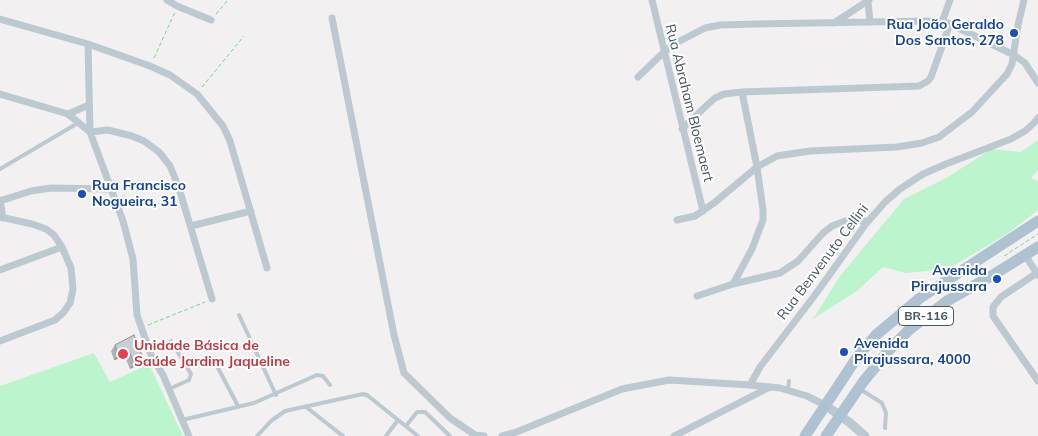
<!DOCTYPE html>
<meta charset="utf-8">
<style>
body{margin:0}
canvas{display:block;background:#f3f0f1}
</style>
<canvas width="1038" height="436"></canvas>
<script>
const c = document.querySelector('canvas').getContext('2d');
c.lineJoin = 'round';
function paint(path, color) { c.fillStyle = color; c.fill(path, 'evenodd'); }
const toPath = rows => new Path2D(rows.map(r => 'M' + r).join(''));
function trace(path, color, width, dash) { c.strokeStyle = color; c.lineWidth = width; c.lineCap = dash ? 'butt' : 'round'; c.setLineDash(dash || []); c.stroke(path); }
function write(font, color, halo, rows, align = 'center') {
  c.font = font + ' Mulish,sans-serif'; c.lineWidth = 4; c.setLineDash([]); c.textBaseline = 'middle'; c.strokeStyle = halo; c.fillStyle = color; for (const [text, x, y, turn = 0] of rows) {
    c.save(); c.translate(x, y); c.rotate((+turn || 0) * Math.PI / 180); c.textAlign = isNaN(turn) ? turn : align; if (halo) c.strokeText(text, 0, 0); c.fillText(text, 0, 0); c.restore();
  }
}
paint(toPath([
 [1038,140,1038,170,1031,178,1038,181,1038,210,1007,234,948,269,905,273,883,267,857,291,813,319,840,276,904,199,946,178,992,149,1021,152],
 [94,353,110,382,149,364,183,436,0,436,0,386]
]), '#bcf4ce');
trace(toPath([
 [216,14,228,0],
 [154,58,175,12],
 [202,87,244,36],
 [1004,256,1038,234],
 [148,325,205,302]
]), '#70d59e', 1, [4, 2.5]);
trace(toPath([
 [0,169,78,123],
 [239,315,276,395],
 [218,368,238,406],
 [169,389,187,381,189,380,191,374,171,341],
 [860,389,882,403,886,413,885,428],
 [788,390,789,381],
 [306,407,343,436],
 [182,420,254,403,317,375,323,376,330,385],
 [406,426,417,412,425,412,450,436],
 [257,436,271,421,285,411,363,394,367,395,418,436],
 [386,436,398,420]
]), '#bdc9d1', 4);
trace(toPath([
 [167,0,177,6,211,20],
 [652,0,703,211],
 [868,1,870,22],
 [332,18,394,335,404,373,450,418,475,435,484,436],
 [0,19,88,44,150,66,170,75,197,94,223,126,230,141,267,268],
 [942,22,950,0],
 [834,23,869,0],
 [88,44,90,132,123,221,133,259,137,315,151,355,163,375,189,436],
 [638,77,664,52,676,43,705,28,720,25,755,24,928,21,948,23,1014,55,1025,63,1038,83],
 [0,94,68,114,90,132,108,130,132,136,144,141,159,152,170,166,179,188,212,299],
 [68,114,89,105],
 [682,129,706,106,715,98,724,94,742,92,919,86,928,81,931,77,950,24],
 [0,200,3,218],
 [0,201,31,191,51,188,111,189],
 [0,217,32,224,46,229,54,235,62,247,71,268,73,289,70,303,63,313,55,320,0,341],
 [677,220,695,216,714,203,757,167,777,156,810,151,897,147,922,143,939,137,972,112,1007,74,1012,64,1018,25,1024,0],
 [191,226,251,211],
 [1025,255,1038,275],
 [0,270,62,247],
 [1037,273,1001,297,993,307,993,316,1038,381],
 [733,284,752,249,763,220,763,210,757,167,742,92],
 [697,296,733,284,780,273,798,261,823,233,832,226,848,220,868,221],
 [750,385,760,367,815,295,865,225,885,202,900,189,923,174,946,164,1011,139,1025,131,1034,123,1038,118],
 [502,436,514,433,622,389,669,380,750,385,780,388,807,396,825,405],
 [674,436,770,387]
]), '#bdc9d1', 7);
trace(toPath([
 [825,405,849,422,865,436]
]), '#bdc9d1', 9);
trace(toPath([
 [805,436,858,356,876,335,920,298,1038,221],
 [826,436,863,382,890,349,909,330,947,301,993,275,1038,247]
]), '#aec2d2', 11);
paint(toPath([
 [115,345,143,358,139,364,130,369,125,357,114,360,111,351]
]), '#aeb1b6');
paint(toPath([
 [129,351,125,357,114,360,118,355],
 [143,358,139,364,130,369,134,363]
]), '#8d9094');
const building = toPath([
 [134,335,143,358,134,363,129,351,118,355,115,345,134,335]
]);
paint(building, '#caced4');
trace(building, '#8d9094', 1);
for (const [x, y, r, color] of [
 [1014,33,5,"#1a4fb4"],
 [82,194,5,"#1a4fb4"],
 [997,279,5,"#1a4fb4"],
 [844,352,5,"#1a4fb4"],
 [123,354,6,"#e0444e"]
]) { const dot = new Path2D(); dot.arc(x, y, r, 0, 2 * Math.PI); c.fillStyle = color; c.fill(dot); trace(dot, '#fff', 2); }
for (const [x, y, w] of [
 [926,316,55]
]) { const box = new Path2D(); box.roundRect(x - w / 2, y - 9.5, w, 19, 4); c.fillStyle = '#fff'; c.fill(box); trace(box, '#465560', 1); }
write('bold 12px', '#465560', null, [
 ["BR-116",926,316]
]);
write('bold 14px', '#164399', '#fff', [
 ["Rua João Geraldo",1004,25],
 ["Dos Santos, 278",1004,41],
 ["Rua Francisco",92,186,"left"],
 ["Nogueira, 31",92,202,"left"],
 ["Avenida",987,271],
 ["Pirajussara",987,287],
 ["Avenida",854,344,"left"],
 ["Pirajussara, 4000",854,360,"left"]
], 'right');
write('14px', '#465560', '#fff', [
 ["Rua Abraham Bloemaert",689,103,76],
 ["Rua Benvenuto Cellini",823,262,-53]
]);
write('bold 14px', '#be3a42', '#fff', [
 ["Unidade Básica de",134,346],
 ["Saúde Jardim Jaqueline",134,362]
], 'left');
</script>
